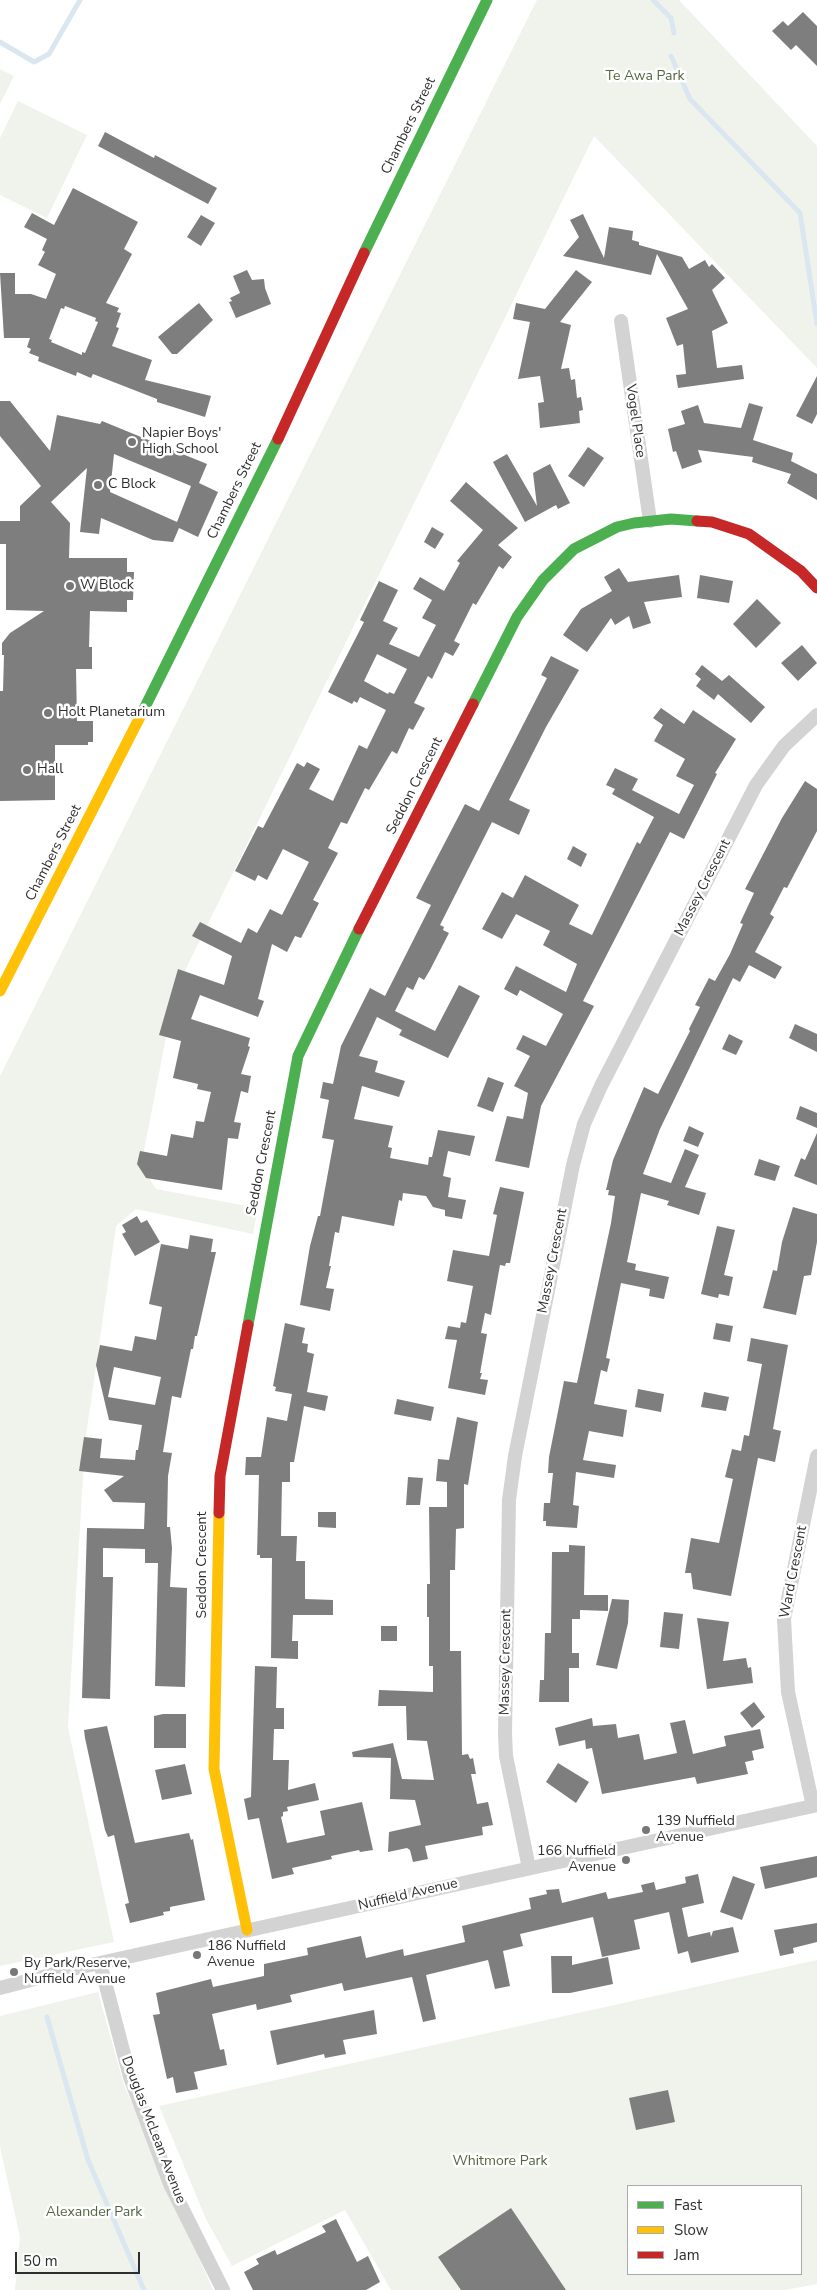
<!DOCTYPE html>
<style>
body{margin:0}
#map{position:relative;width:817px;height:2290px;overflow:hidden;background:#fff;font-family:"Nunito Sans",sans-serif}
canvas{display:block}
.legend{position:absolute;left:627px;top:2185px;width:175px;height:90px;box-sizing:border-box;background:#fff;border:1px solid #ababab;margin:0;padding:6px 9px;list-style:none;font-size:15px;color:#2e2e2e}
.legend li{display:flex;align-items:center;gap:10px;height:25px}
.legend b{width:25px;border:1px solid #ababab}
.scale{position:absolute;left:15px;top:2252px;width:125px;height:22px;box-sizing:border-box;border:2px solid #2e2e2e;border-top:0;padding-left:6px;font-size:15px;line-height:18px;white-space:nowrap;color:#2e2e2e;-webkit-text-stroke:4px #fff;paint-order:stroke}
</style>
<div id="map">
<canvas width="817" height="2290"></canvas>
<ul class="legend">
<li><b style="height:6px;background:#4caf50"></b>Fast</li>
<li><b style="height:6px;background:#ffc107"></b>Slow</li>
<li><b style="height:6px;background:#c62828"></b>Jam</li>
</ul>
<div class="scale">50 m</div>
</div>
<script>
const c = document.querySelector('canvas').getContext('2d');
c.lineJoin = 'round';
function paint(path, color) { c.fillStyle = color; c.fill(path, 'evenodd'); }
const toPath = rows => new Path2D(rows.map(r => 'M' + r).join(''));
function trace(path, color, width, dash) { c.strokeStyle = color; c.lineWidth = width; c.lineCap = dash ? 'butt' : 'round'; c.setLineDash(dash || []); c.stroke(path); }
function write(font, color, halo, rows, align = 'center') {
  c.font = font + ' "Nunito Sans",sans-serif'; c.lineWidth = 5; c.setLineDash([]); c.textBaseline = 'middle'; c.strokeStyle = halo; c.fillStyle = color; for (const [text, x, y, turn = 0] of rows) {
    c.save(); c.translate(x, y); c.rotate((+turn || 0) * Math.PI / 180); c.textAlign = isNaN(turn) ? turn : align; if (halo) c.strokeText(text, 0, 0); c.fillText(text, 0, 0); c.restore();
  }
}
paint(toPath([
 [537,0,679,0,817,146,817,368,594,136,175,991,141,1166,156,1189,258,1208,253,1234,136,1209,116,1226,85,1443,68,1727,114,1942,0,1966,0,1076],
 [0,69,14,76,0,104],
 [18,101,87,135,47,218,0,195,0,138],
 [817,1960,817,2284,786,2290,391,2290,345,2210,232,2266,206,2219,159,2106],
 [628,2186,801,2186,801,2274,628,2274],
 [98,1992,124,2085,213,2290,15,2290,20,2237,0,2147,0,2016]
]), '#f0f3ec');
trace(toPath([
 [653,0,671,18,674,33],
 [0,42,34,62,49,54,80,0],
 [671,56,690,99,800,213,817,324],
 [47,2017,88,2160,144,2290]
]), '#dae7f0', 5);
paint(toPath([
 [803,12,817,26,817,66,796,45,791,50,772,31,783,21,788,26],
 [105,132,154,158,155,155,217,188,208,204,98,146],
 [73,188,138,222,124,249,132,254,106,303,119,308,117,312,121,313,116,327,119,328,112,346,152,360,145,380,211,396,205,417,157,402,157,399,93,374,91,378,77,372,76,376,38,361,39,357,29,353,31,349,27,347,30,338,4,338,0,273,15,273,15,294,31,294,46,299,56,274,38,265,45,252,42,250,47,239,24,227,32,213,54,225],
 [65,306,96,318,95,321,98,322,85,353,82,352,82,355,51,342,52,340,49,339,61,308,64,309],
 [583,214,604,258,609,227,633,231,632,240,639,242,639,245,682,257,689,269,705,260,709,267,712,264,725,278,712,290,728,323,712,331,717,368,742,365,744,379,678,388,676,375,686,374,683,344,677,346,666,318,688,309,657,254,651,275,563,256,579,237,570,220],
 [201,215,215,223,201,246,187,237],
 [247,270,252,280,264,279,265,288,271,304,236,318,229,302,232,301,230,298,240,293,233,276],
 [576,270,592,282,560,322,571,325,561,369,569,368,571,380,575,379,577,398,581,397,583,410,579,411,580,423,540,428,538,403,544,402,540,376,518,379,530,322,513,319,516,303,545,309],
 [199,303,213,320,177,354,172,354,158,337],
 [817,376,817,414,812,424,796,416],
 [0,401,10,401,50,451,57,415,100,424,102,421,207,464,199,483,218,492,198,537,179,528,173,542,153,540,101,518,99,534,80,532,87,468,51,502,70,523,69,558,127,558,127,572,134,572,133,600,127,600,127,612,90,611,89,647,92,647,92,669,76,669,77,721,93,721,93,742,88,742,88,745,55,745,55,800,0,801,0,691,3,691,4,655,2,655,2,643,10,633,44,611,6,610,6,544,0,544,0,521,20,521,20,506,41,486,0,436],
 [114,454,191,486,177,522,110,492],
 [749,403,763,407,753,440,793,453,791,461,817,474,817,500,787,483,791,474,752,462,753,457,698,450,702,462,682,469,676,451,673,452,668,429,685,424,681,411,698,405,704,423,741,428],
 [588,447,604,458,584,487,568,476],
 [507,454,537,506,533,473,550,464,570,503,558,509,556,505,525,522,493,462],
 [466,482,518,528,498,545,512,557,503,569,499,566,476,605,473,603,454,641,460,644,453,656,445,652,432,679,428,676,414,703,425,708,413,730,409,728,397,754,392,751,369,790,365,788,347,824,341,822,328,848,338,853,313,900,319,903,301,938,295,936,287,952,272,944,258,999,264,1001,258,1017,200,995,191,1019,250,1038,248,1046,250,1047,241,1074,251,1076,248,1093,241,1091,234,1122,241,1123,238,1139,228,1138,222,1190,146,1178,137,1164,140,1151,167,1156,171,1134,193,1138,196,1121,204,1122,211,1092,197,1089,198,1084,173,1078,181,1041,159,1035,178,969,224,985,232,956,192,936,200,922,241,943,248,928,257,933,270,909,282,915,309,862,283,849,267,880,258,875,255,881,235,871,258,826,263,828,297,763,304,767,307,762,320,769,309,789,333,801,359,745,367,749,386,710,360,697,357,703,354,701,352,704,328,692,364,622,360,620,379,581,398,590,383,621,398,628,389,644,419,657,436,625,422,618,432,600,413,589,420,577,444,591,460,563,457,561,483,530,450,501],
 [377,654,407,669,394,694,389,692,388,694,364,681],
 [432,527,444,534,435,549,424,542],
 [619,568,628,582,679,575,682,597,644,602,651,623,633,629,629,616,615,625,611,618,587,652,563,635,581,609,612,591,604,577],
 [700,575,733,581,729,603,697,598],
 [757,599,781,623,756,648,733,624],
 [802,645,817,663,798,681,781,663],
 [551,656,579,670,546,727,509,800,530,810,519,835,492,822,440,925,444,927,443,930,449,933,430,970,424,980,419,977,413,990,407,987,395,1011,435,1031,459,985,480,996,448,1058,399,1035,402,1030,377,1017,359,1056,378,1061,375,1072,405,1081,399,1097,362,1086,354,1119,393,1126,388,1147,392,1148,390,1158,428,1165,429,1157,432,1157,438,1130,475,1136,470,1156,448,1151,443,1176,451,1178,448,1197,466,1200,462,1219,445,1216,445,1210,433,1207,426,1196,403,1193,402,1201,399,1200,394,1226,342,1216,339,1233,335,1232,329,1266,331,1266,326,1288,334,1289,330,1311,300,1305,310,1246,318,1216,320,1216,334,1140,322,1138,329,1100,320,1098,323,1082,333,1084,341,1046,370,988,385,996,431,905,416,898,465,804,479,811,547,678,541,675],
 [702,665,722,681,729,675,765,707,751,723,718,694,714,700,696,686,701,679,695,674],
 [661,708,684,724,693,710,736,739,715,773,717,774,684,839,670,832,583,1001,594,1006,541,1106,529,1168,495,1161,507,1116,523,1119,528,1093,514,1086,530,1056,516,1049,523,1035,546,1046,563,1014,520,990,517,996,504,989,516,966,566,992,577,964,543,945,550,931,516,914,502,939,482,929,502,892,513,898,525,875,579,905,569,924,592,935,637,842,640,844,654,817,612,794,615,789,606,785,615,768,638,779,632,790,679,814,694,785,676,776,685,759,654,741,663,725,653,718],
 [805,781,817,789,817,831,787,888,784,887,770,914,774,917,755,952,782,967,775,979,749,965,740,982,733,978,660,1129,643,1174,671,1183,685,1149,699,1155,685,1187,706,1193,699,1215,667,1205,669,1201,641,1193,627,1262,636,1264,635,1270,669,1277,664,1299,649,1296,650,1289,621,1283,606,1358,610,1359,607,1372,601,1370,594,1404,627,1410,623,1437,589,1431,583,1460,616,1465,614,1478,576,1472,573,1505,579,1506,577,1528,546,1526,546,1521,543,1521,544,1503,550,1503,553,1473,548,1473,549,1457,564,1381,577,1383,611,1223,615,1196,608,1195,609,1190,606,1190,613,1160,644,1087,658,1094,690,1031,689,1029,700,1007,695,1005,709,978,715,981,730,954,743,924,740,923,754,893,745,889,782,818],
 [573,846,587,854,581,867,567,859],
 [795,1024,817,1034,817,1052,789,1038],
 [729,1034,743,1041,736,1055,722,1049],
 [488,1077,504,1083,493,1112,477,1106],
 [800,1106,817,1113,817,1128,796,1119],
 [689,1126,704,1133,698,1147,683,1141],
 [817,1133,817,1185,794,1176,801,1158,805,1160],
 [759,1159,780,1166,775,1181,754,1175],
 [500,1187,524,1192,510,1263,506,1263,505,1266,500,1265,491,1315,485,1313,481,1333,487,1334,480,1373,482,1373,480,1379,488,1380,485,1395,448,1388,457,1340,445,1339,448,1326,460,1328,461,1322,466,1323,473,1286,447,1281,453,1250,489,1256,497,1215,493,1214],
 [793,1207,817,1214,817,1242,811,1275,804,1276,796,1315,763,1308,773,1270,777,1271,782,1242],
 [137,1216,141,1223,147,1220,160,1242,135,1256,122,1234,126,1232,122,1225],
 [717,1226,735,1230,724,1275,733,1277,729,1296,719,1294,718,1298,701,1294],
 [190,1235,213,1239,211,1252,216,1252,197,1336,195,1336,193,1349,191,1349,181,1398,172,1396,163,1452,172,1453,168,1476,167,1527,170,1527,172,1548,170,1587,187,1588,185,1687,155,1686,158,1563,145,1563,145,1549,103,1548,103,1577,113,1577,110,1699,82,1698,87,1528,144,1529,145,1503,113,1502,104,1490,124,1476,79,1471,84,1437,102,1439,100,1458,135,1460,136,1450,138,1450,142,1425,109,1420,96,1365,100,1345,132,1351,135,1336,156,1340,162,1307,149,1304,161,1244,188,1249],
 [114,1367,161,1377,155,1405,108,1397],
 [285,1323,305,1328,302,1343,308,1344,307,1352,314,1354,307,1392,328,1396,325,1411,304,1406,294,1462,290,1462,290,1482,282,1482,281,1536,297,1536,296,1561,305,1561,305,1599,333,1600,333,1615,293,1615,292,1641,298,1641,298,1659,271,1658,272,1558,260,1558,260,1555,257,1555,259,1475,245,1475,246,1457,261,1457,267,1417,287,1421,292,1394,275,1391,276,1387,273,1386],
 [716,1323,733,1326,730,1342,713,1339],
 [751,1338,788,1345,773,1429,781,1431,775,1462,758,1458,731,1596,693,1589,691,1573,685,1573,691,1538,719,1543,733,1479,725,1477,732,1449,741,1451,744,1435,749,1436,762,1364,747,1361],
 [638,1389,664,1394,661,1412,635,1407],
 [704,1392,729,1397,726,1411,701,1407],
 [397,1399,434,1407,431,1421,394,1414],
 [457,1417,478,1422,468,1485,464,1484,464,1528,456,1529,455,1570,450,1570,450,1651,461,1651,462,1755,468,1754,470,1759,473,1758,476,1774,471,1774,477,1804,488,1802,493,1825,482,1827,483,1835,425,1846,428,1859,413,1862,410,1850,407,1848,388,1852,389,1832,421,1825,415,1800,390,1799,391,1758,353,1757,352,1752,393,1743,402,1779,434,1780,427,1741,407,1740,406,1706,378,1706,379,1690,433,1692,433,1666,429,1666,429,1617,427,1617,427,1584,430,1584,429,1507,447,1507,447,1482,436,1481,438,1459,449,1460],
 [408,1477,423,1478,420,1505,406,1505],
 [318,1512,336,1512,336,1528,318,1527],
 [569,1545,585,1546,584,1595,608,1595,608,1611,580,1610,580,1619,572,1619,572,1653,579,1653,579,1668,569,1668,569,1702,539,1702,540,1680,544,1680,545,1633,551,1633,552,1552,569,1552],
 [612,1599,629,1600,628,1623,617,1669,596,1665],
 [664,1612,683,1614,679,1649,660,1647],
 [697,1618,729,1622,723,1661,746,1658,748,1668,751,1667,753,1683,707,1689],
 [381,1626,397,1626,397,1641,381,1641],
 [255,1666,277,1667,276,1708,284,1708,284,1729,274,1729,273,1760,289,1760,288,1790,315,1783,319,1800,287,1807,288,1811,283,1812,283,1816,281,1817,287,1843,325,1835,320,1811,362,1802,373,1850,360,1852,359,1850,331,1856,332,1859,292,1868,294,1874,272,1879,259,1818,248,1820,244,1799,251,1797],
 [754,1702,765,1717,752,1728,740,1713],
 [163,1714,186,1714,186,1748,154,1748,154,1716],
 [592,1718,593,1726,616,1724,618,1738,639,1734,644,1760,677,1753,670,1723,685,1720,693,1754,726,1746,724,1736,760,1729,764,1748,752,1751,754,1760,745,1762,748,1774,697,1784,695,1777,602,1794,592,1748,586,1749,585,1740,559,1746,555,1728],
 [107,1726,135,1843,189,1833,191,1840,193,1839,205,1900,170,1907,170,1911,163,1912,164,1915,130,1923,125,1904,129,1903,114,1835,108,1837,105,1830,85,1738,84,1730],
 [558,1763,589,1782,576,1803,546,1782],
 [185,1764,192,1794,162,1800,155,1770],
 [817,1856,817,1877,765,1889,760,1867],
 [698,1874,704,1903,682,1908,688,1937,710,1932,711,1937,713,1931,733,1927,739,1952,691,1963,688,1951,678,1954,669,1912,634,1920,640,1949,602,1957,593,1917,520,1934,523,1946,503,1951,510,1986,495,1989,488,1960,426,1975,436,2019,423,2022,412,1977,344,1991,342,1983,290,1995,292,2002,257,2010,256,2004,212,2014,220,2050,224,2049,227,2065,194,2072,198,2089,176,2093,173,2077,167,2079,153,2015,160,2014,156,1993,211,1979,213,1987,264,1976,264,1964,308,1955,307,1948,361,1936,366,1958,403,1949,404,1956,465,1942,462,1926,531,1909,529,1898,547,1894,546,1890,559,1889,562,1903,606,1892,608,1899,643,1892,641,1885,654,1882,656,1890,686,1883,685,1877],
 [733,1876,755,1884,742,1920,720,1912],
 [817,1923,817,1942,793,1948,794,1953,780,1956,774,1930],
 [551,1956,572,1956,572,1965,608,1957,613,1984,570,1993,552,1993],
 [374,2010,377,2034,343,2040,346,2054,325,2058,324,2054,277,2065,270,2031],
 [668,2090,675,2122,636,2130,629,2098],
 [511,2208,566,2290,461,2290,438,2257],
 [336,2219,357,2262,368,2256,380,2282,366,2290,253,2290,244,2272,259,2264,256,2259,275,2250,277,2255,326,2232,322,2226]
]), '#7e7e7e');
trace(toPath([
 [621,321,650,521],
 [813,1806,788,1692,784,1619,817,1456],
 [529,1868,506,1756,505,1733,509,1500,515,1456,573,1165,584,1124,601,1086,756,785,784,746,817,715],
 [100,1963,130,2077,170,2184,223,2290],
 [0,1988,77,1968,817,1805]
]), '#d3d3d3', 14);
trace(toPath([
 [364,253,487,0],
 [473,704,517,617,543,580,574,549,617,527,634,523,671,519,697,521],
 [143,711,278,439],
 [248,1325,298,1056,359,929]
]), '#4caf50', 11);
trace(toPath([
 [0,991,143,711],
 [219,1513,214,1769,247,1930]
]), '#ffc107', 11);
trace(toPath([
 [278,439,364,253],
 [697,521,712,522,749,534,801,571,817,588],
 [359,929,473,704],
 [219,1513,220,1476,248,1325]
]), '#c62828', 11);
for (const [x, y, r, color] of [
 [132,442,5,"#777"],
 [98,485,5,"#777"],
 [70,586,5,"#777"],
 [48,713,5,"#777"],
 [27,770,5,"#777"],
 [646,1830,5,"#777"],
 [626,1860,5,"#777"],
 [197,1955,5,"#777"],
 [14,1972,5,"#777"]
]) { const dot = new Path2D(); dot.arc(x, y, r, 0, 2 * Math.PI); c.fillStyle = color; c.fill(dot); trace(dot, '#fff', 2); }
write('14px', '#52663e', '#fff', [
 ["Te Awa Park",645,77],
 ["Whitmore Park",500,2162],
 ["Alexander Park",94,2213]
]);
write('14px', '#2e2e2e', '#fff', [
 ["Chambers Street",409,126,-64],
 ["Vogel Place",635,421,82],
 ["Chambers Street",235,491,-64],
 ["Seddon Crescent",415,786,-63],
 ["Chambers Street",54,853,-63],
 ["Massey Crescent",703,888,-63],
 ["Seddon Crescent",262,1163,-79],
 ["Massey Crescent",553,1261,-79],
 ["Seddon Crescent",203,1565,-90],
 ["Ward Crescent",794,1572,-79],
 ["Massey Crescent",506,1662,-89],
 ["Nuffield Avenue",408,1895,-13],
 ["Douglas McLean Avenue",153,2130,69]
]);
write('14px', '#2e2e2e', '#fff', [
 ["Napier Boys'",142,434],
 ["High School",142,450],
 ["C Block",108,485],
 ["W Block",80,586],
 ["Holt Planetarium",58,713],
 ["Hall",37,770],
 ["139 Nuffield",656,1822],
 ["Avenue",656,1838],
 ["166 Nuffield",616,1852,"right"],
 ["Avenue",616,1868,"right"],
 ["186 Nuffield",207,1947],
 ["Avenue",207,1963],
 ["By Park/Reserve,",24,1964],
 ["Nuffield Avenue",24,1980]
], 'left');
</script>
